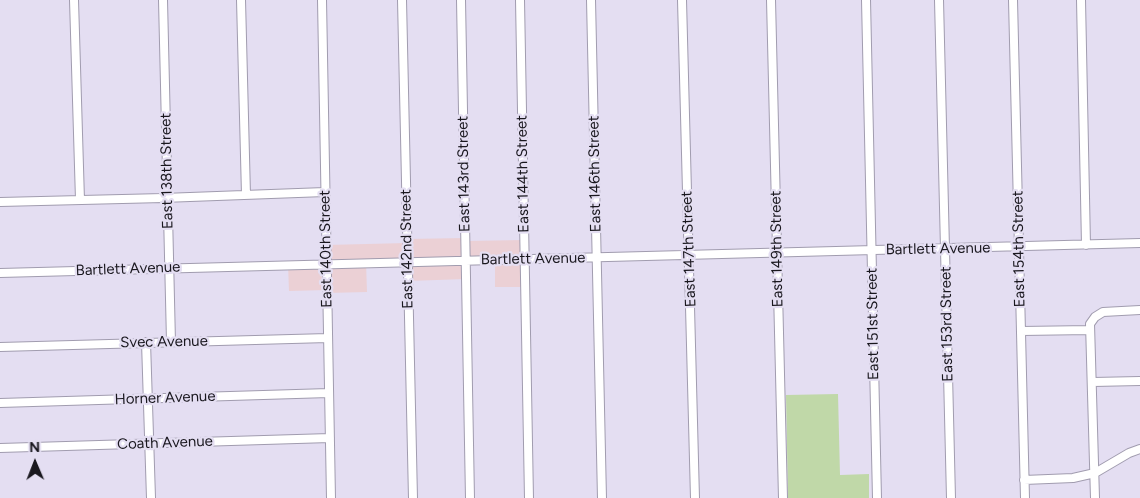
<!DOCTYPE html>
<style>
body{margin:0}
#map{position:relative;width:1140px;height:498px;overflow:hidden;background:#e4def2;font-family:Figtree,sans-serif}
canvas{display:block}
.north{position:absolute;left:10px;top:438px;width:50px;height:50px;-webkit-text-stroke:4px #e4def2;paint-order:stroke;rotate:359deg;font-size:14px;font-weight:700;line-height:20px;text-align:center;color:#19171e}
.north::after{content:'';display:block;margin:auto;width:18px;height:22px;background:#19171e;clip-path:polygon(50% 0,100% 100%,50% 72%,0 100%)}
</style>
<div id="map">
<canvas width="1140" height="498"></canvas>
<div class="north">N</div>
</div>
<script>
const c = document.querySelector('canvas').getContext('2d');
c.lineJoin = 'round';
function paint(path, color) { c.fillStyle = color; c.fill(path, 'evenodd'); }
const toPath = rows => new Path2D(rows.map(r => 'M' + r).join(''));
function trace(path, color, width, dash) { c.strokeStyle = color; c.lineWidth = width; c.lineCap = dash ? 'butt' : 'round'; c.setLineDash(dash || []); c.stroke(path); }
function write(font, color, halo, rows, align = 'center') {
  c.font = font + ' Figtree,sans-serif'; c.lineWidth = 4.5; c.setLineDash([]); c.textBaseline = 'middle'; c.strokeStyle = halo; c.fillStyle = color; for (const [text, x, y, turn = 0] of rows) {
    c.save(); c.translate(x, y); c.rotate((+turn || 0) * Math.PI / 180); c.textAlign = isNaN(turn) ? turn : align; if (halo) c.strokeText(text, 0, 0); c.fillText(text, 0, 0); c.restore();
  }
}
paint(toPath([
 [465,238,466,241,524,240,525,287,495,287,495,260,466,261,466,279,408,281,408,262,366,262,367,292,327,293,327,290,289,291,288,264,326,263,326,245,407,243,407,239]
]), '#ebd0d5');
paint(toPath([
 [838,394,840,475,869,474,869,498,788,498,786,395]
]), '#c0d8a8');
const minor = toPath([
 [74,0,80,200],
 [163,0,171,342],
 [241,0,246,195],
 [322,0,331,498],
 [402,0,413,498],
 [461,0,470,498],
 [520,0,529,498],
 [591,0,602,498],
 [682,0,695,498],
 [771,0,783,498],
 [866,0,877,498],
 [939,0,951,498],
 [1013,0,1025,498],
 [1081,0,1086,245],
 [0,202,163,198,325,192],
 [0,273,1140,243],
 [1021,331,1090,330],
 [146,342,151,498],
 [0,347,328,338],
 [1093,382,1140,381],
 [0,403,329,393],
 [0,448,330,438],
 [1024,480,1073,478,1095,473,1129,453,1140,449],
 [1095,498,1090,324,1095,317,1103,312,1140,310]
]);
trace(minor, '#a19caf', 10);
trace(minor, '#fff', 8);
write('15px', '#19171e', '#e4def2', [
 ["East 138th Street",167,171,-91],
 ["East 143rd Street",464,174,-91],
 ["East 144th Street",523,174,-91],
 ["East 146th Street",595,174,-91],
 ["East 140th Street",326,249,-91],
 ["East 142nd Street",407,249,-91],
 ["East 147th Street",689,249,-92],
 ["East 149th Street",777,249,-91],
 ["Bartlett Avenue",938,249,-1],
 ["East 154th Street",1019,249,-91],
 ["Bartlett Avenue",533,259,-1],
 ["Bartlett Avenue",128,269,-2],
 ["East 151st Street",873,324,-91],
 ["East 153rd Street",947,324,-91],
 ["Svec Avenue",164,342,-1],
 ["Horner Avenue",165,398,-2],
 ["Coath Avenue",165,443,-2]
]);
</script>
